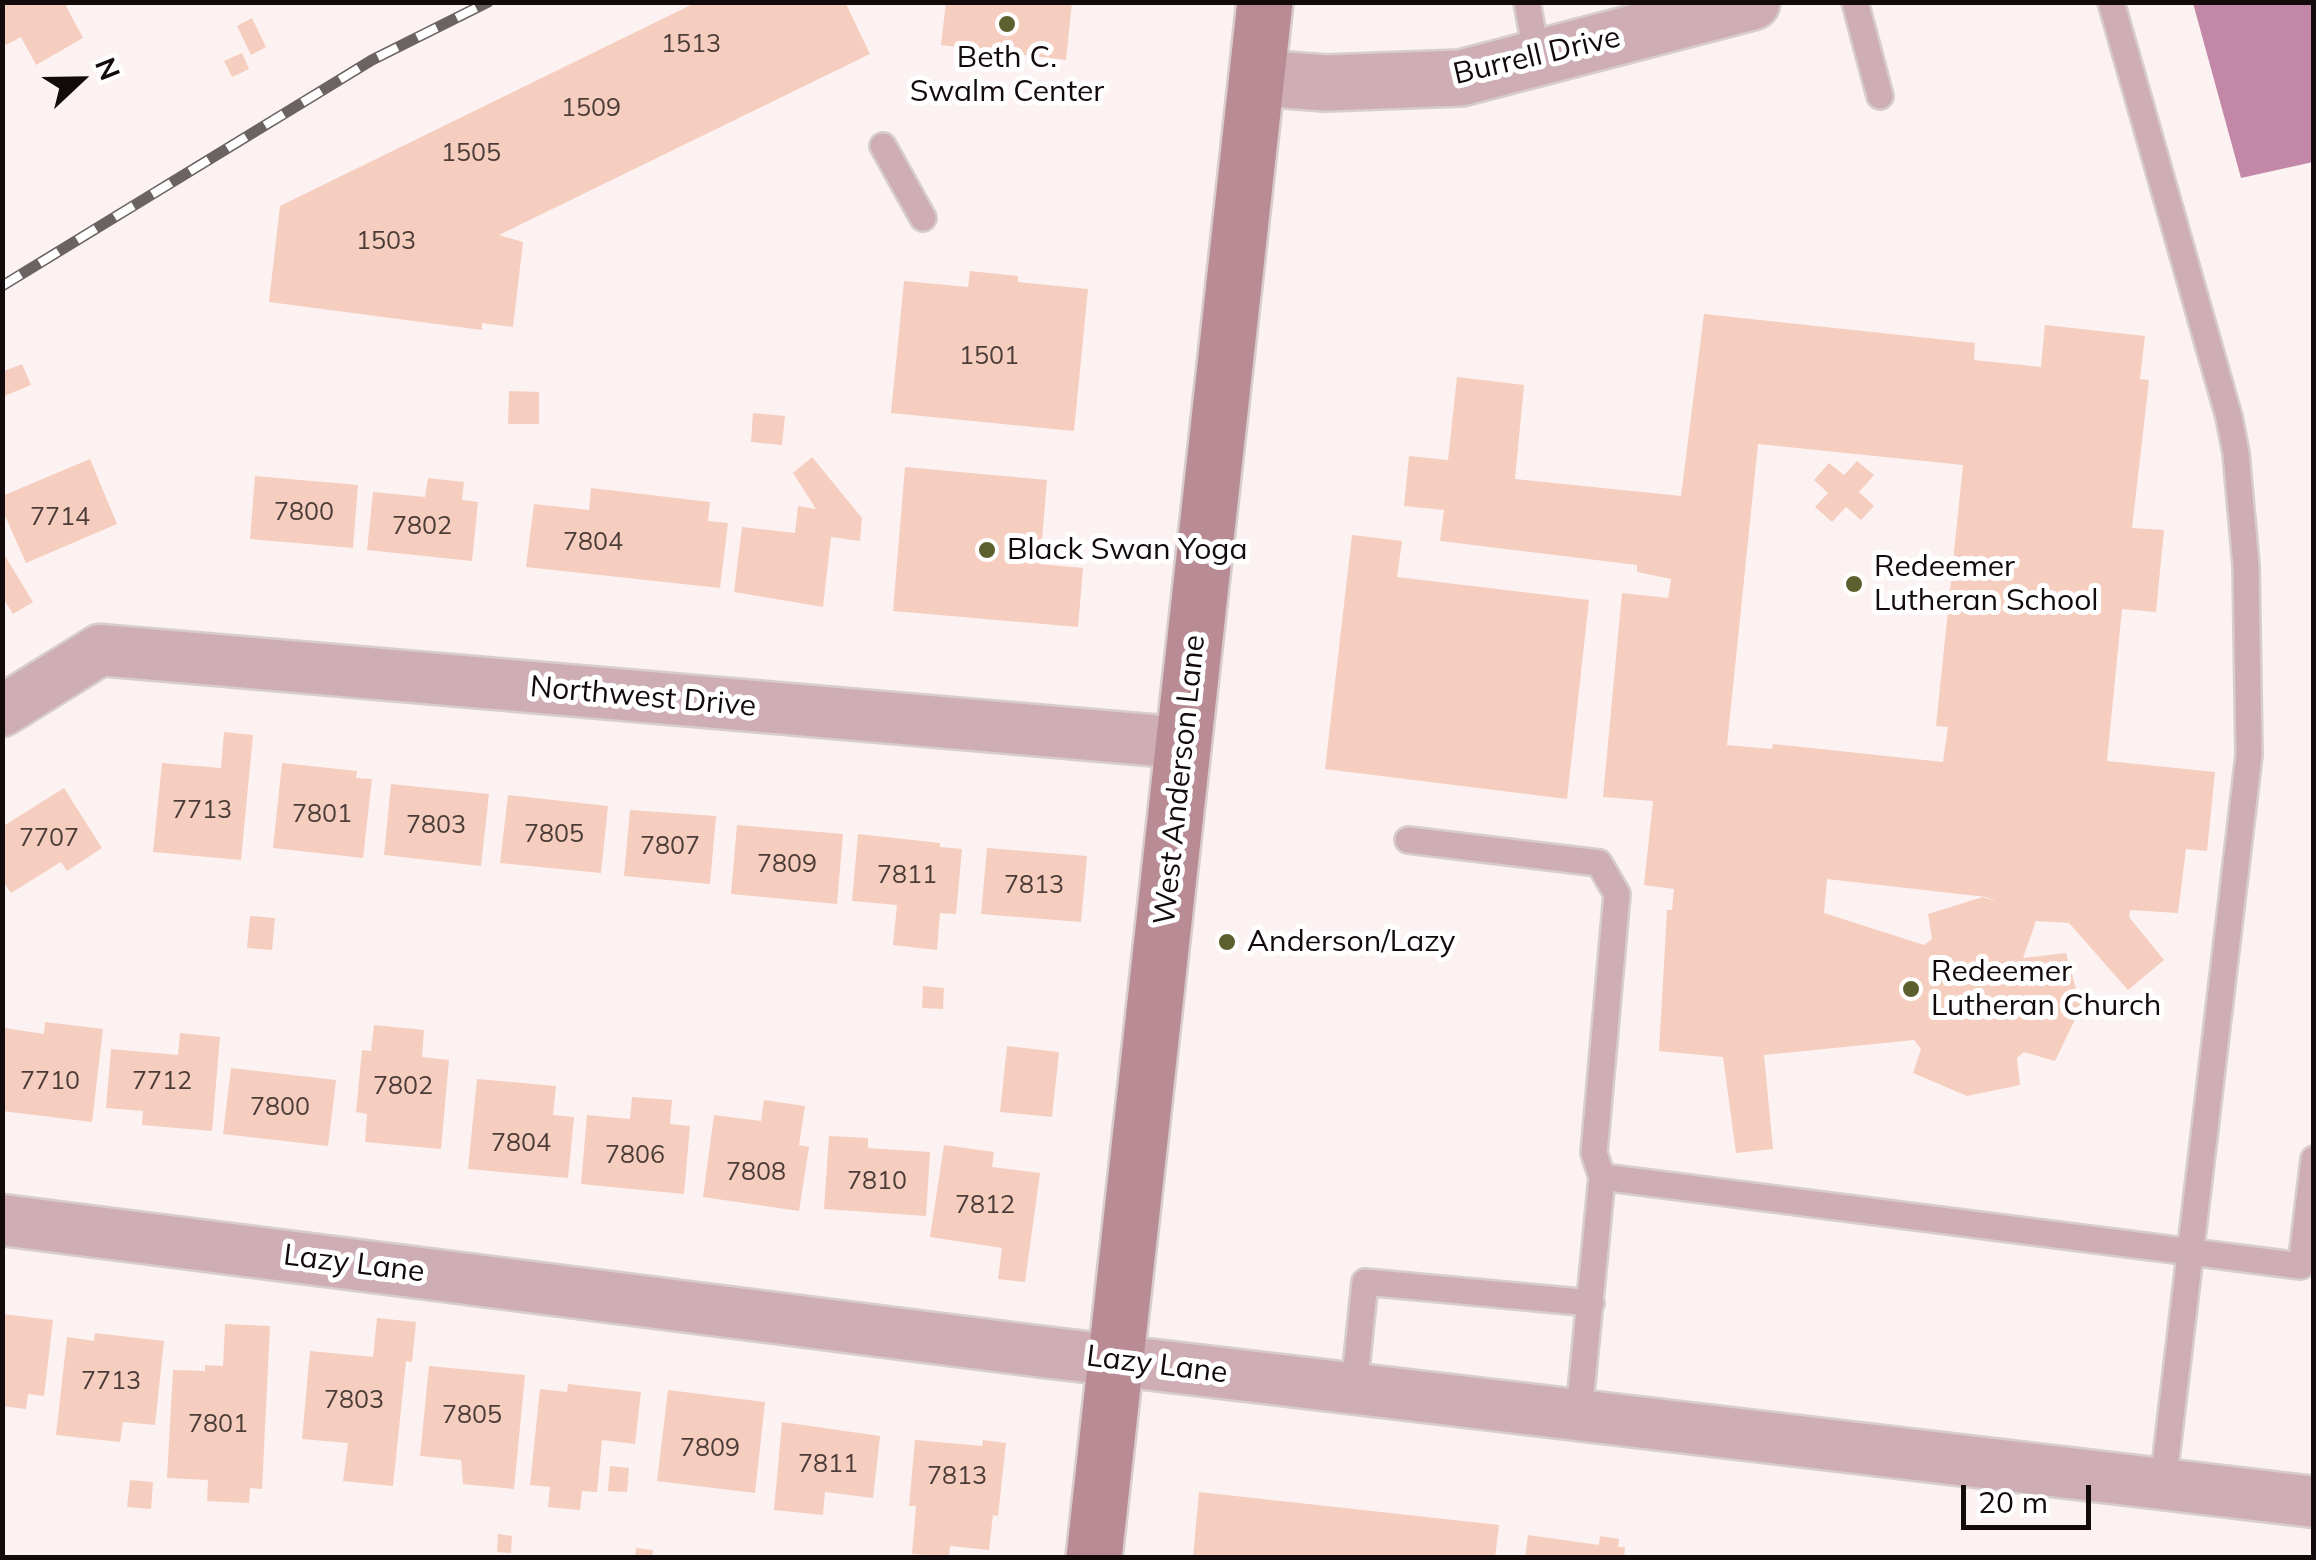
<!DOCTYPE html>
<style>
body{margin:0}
#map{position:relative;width:2316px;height:1560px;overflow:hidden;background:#fcf2f1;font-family:Mulish,sans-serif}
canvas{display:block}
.frame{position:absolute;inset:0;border:5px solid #130b0b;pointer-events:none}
.north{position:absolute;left:30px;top:30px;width:100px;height:100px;-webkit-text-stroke:8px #fff;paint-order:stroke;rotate:68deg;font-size:28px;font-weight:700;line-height:40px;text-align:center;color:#130b0b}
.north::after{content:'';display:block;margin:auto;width:35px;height:45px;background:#130b0b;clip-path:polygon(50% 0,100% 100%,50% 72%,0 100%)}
.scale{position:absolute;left:1961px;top:1485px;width:130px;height:45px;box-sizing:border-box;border:5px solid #130b0b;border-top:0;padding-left:12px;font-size:30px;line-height:35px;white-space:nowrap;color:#130b0b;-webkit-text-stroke:8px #fff;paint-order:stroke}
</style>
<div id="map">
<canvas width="2316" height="1560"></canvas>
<div class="frame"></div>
<div class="north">N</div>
<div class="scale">20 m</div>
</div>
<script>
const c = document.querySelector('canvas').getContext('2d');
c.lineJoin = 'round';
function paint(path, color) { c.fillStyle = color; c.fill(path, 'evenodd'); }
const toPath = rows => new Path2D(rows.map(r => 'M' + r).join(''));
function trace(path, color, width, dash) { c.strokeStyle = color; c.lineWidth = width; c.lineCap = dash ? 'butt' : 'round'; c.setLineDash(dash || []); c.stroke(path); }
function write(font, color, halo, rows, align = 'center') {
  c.font = font + ' Mulish,sans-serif'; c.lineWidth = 10; c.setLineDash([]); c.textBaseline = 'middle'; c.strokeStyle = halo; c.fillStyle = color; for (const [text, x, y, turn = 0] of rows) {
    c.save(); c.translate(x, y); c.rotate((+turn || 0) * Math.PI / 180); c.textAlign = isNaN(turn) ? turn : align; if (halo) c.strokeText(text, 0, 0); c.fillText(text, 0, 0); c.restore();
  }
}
paint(toPath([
 [2193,3,2313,3,2313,162,2241,178]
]), '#c387a7');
paint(toPath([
 [2,2,72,2,66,6,83,38,36,65,21,37,6,45,2,38],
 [697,2,845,2,870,54,499,235,523,242,513,327,482,323,482,330,269,302,280,206],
 [946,2,1072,2,1066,60,941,45],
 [252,18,266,47,251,55,237,26],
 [242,53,249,69,232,77,224,61],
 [970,271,1018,276,1018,282,1088,289,1074,431,891,413,904,281,968,287],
 [1704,314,1975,343,1974,360,2041,367,2045,325,2145,336,2140,379,2149,380,2132,528,2164,530,2156,612,2122,609,2107,761,2215,772,2207,851,2186,849,2178,913,2130,910,2129,917,2164,960,2128,990,2069,923,2036,921,2023,958,2066,953,2081,1007,2055,1061,2024,1052,2017,1058,2020,1085,1967,1096,1913,1073,1921,1049,1914,1040,1764,1055,1773,1149,1736,1153,1723,1057,1659,1051,1667,910,1672,910,1674,889,1644,885,1653,801,1603,797,1622,593,1668,598,1671,579,1637,572,1637,565,1440,541,1444,510,1404,506,1409,456,1448,460,1457,377,1524,385,1515,479,1681,496],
 [1758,444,1963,465,1936,726,1948,727,1943,762,1773,744,1772,749,1727,745],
 [1827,879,1986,897,1997,902,1983,897,1928,914,1932,939,1924,945,1824,913],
 [22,364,31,385,2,397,2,372],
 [509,391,539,392,539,424,508,424],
 [753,413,785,416,782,445,751,442],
 [812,457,862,518,860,541,831,537,823,607,734,592,742,527,795,533,798,506,816,509,793,473],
 [90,459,117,524,26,563,2,509,2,496],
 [1857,461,1874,475,1859,492,1874,506,1861,520,1846,507,1832,522,1815,507,1828,493,1814,480,1829,463,1844,475],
 [905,467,1047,480,1040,564,1083,568,1078,627,893,611],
 [255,476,358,485,353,548,250,539],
 [428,478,464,482,462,500,478,502,472,561,367,550,373,492,425,497],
 [591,488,710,502,708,521,728,523,720,588,526,567,534,504,589,510],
 [1352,535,1402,541,1397,577,1589,600,1567,799,1325,769],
 [2,551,33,602,13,614,2,596],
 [224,732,253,735,241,860,153,852,162,763,221,768],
 [282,763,357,771,356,778,372,779,363,858,273,848],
 [391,784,489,794,481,866,384,855],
 [64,788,102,848,67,871,61,862,11,893,2,880,2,827],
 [508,795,608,806,601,873,500,863],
 [630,810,716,816,710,884,624,876],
 [737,825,843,834,837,904,731,894],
 [858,834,940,843,940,847,962,849,956,914,940,913,937,950,893,945,897,905,852,901],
 [987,848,1087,856,1081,922,981,914],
 [250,916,275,918,272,950,247,948],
 [923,986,944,988,943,1009,922,1008],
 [45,1022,103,1029,92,1122,2,1111,5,1028,44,1034],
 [374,1025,424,1030,422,1057,449,1060,441,1149,365,1142,367,1114,356,1112,362,1050,371,1051],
 [180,1033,220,1037,212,1131,142,1125,143,1111,106,1108,111,1049,178,1055],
 [1007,1046,1059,1052,1052,1117,1000,1112],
 [231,1068,336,1080,328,1146,223,1134],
 [477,1079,556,1086,553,1115,574,1117,568,1178,468,1169],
 [632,1097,672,1100,670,1124,690,1126,684,1194,581,1184,587,1115,630,1119],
 [764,1100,805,1106,799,1145,809,1147,799,1211,703,1197,714,1115,761,1121],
 [829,1136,868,1138,868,1148,930,1152,926,1216,824,1209],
 [944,1145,994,1152,992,1167,1040,1173,1025,1282,998,1279,1002,1248,930,1237],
 [2,1314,53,1320,44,1396,28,1394,26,1409,2,1406],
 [377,1318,416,1322,412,1362,406,1361,393,1486,343,1481,348,1443,302,1439,310,1351,373,1357],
 [225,1324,270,1326,262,1489,250,1488,249,1503,207,1501,208,1480,167,1478,173,1370,205,1371,205,1365,223,1366],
 [95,1333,164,1341,155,1425,123,1422,120,1442,56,1435,67,1337,94,1341],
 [429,1366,525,1375,514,1489,463,1484,461,1460,420,1456],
 [568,1384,641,1392,635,1444,602,1440,597,1492,582,1491,580,1510,548,1507,550,1487,530,1485,540,1389,567,1392],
 [668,1390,765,1402,755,1493,657,1481],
 [782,1422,880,1436,873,1498,825,1492,823,1515,774,1510],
 [915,1440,982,1446,983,1440,1006,1443,998,1516,993,1515,989,1550,950,1546,949,1557,912,1554,916,1506,909,1506],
 [610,1466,629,1468,627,1492,608,1491],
 [130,1480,153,1482,151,1509,127,1507],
 [1199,1492,1499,1525,1495,1558,1193,1558],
 [498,1534,512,1536,511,1553,497,1552],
 [1528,1535,1599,1545,1600,1536,1619,1539,1618,1547,1625,1547,1624,1558,1525,1558],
 [636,1548,653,1550,652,1558,635,1558]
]), '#f6cebf');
const service = toPath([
 [1527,2,1537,58],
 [1855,2,1880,96],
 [2111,2,2229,417,2236,453,2246,565,2249,755,2163,1484],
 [883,146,923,218],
 [1408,840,1599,863,1617,894,1594,1153,1602,1177,1579,1413],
 [1602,1177,2301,1266,2314,1159],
 [1354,1388,1365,1282,1591,1303]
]);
const minor = toPath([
 [2,711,100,650,1185,743],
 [2,1220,1044,1352,2314,1502]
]);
const tertiary = toPath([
 [1258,78,1326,83,1461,78,1752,2]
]);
const secondary = toPath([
 [1094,1558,1265,2]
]);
trace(service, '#d7cdcc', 30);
trace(minor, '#d7cdcc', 55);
trace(tertiary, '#d7cdcc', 60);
trace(secondary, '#d7cdcc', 60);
trace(service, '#ceaeb4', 25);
trace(minor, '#ceaeb4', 50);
trace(tertiary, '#ceaeb4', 55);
trace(secondary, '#b98c95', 55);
const rail = toPath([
 [2,286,372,60,488,2]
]);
trace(rail, '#6b6362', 11);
trace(rail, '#fff', 8, [22]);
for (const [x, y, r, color] of [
 [1007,24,10,"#5c602e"],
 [987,550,10,"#5c602e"],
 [1854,584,10,"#5c602e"],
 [1227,942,10,"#5c602e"],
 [1911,989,10,"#5c602e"]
]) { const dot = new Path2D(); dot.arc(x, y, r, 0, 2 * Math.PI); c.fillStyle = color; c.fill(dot); trace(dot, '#fff', 4); }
write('25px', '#4c3c38', null, [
 ["1513",691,44],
 ["1509",591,108],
 ["1505",471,153],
 ["1503",386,241],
 ["1501",989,356],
 ["7800",304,512],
 ["7714",60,517],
 ["7802",422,526],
 ["7804",593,542],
 ["7713",202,810],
 ["7801",322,814],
 ["7803",436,825],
 ["7805",554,834],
 ["7707",49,838],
 ["7807",670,846],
 ["7809",787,864],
 ["7811",907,875],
 ["7813",1034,885],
 ["7710",50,1081],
 ["7712",162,1081],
 ["7802",403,1086],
 ["7800",280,1107],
 ["7804",521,1143],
 ["7806",635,1155],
 ["7808",756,1172],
 ["7810",877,1181],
 ["7812",985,1205],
 ["7713",111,1381],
 ["7803",354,1400],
 ["7805",472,1415],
 ["7801",218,1424],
 ["7809",710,1448],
 ["7811",828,1464],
 ["7813",957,1476]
]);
write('30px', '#130b0b', '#fff', [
 ["Burrell Drive",1537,56,-13],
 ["Northwest Drive",643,697,5],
 ["West Anderson Lane",1180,780,-84],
 ["Lazy Lane",354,1264,7],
 ["Lazy Lane",1157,1365,7]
]);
write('30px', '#130b0b', '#fff', [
 ["Beth C.",1007,58,"center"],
 ["Swalm Center",1007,92,"center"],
 ["Black Swan Yoga",1007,550],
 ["Redeemer",1874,567],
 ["Lutheran School",1874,601],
 ["Anderson/Lazy",1247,942],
 ["Redeemer",1931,972],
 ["Lutheran Church",1931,1006]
], 'left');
</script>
